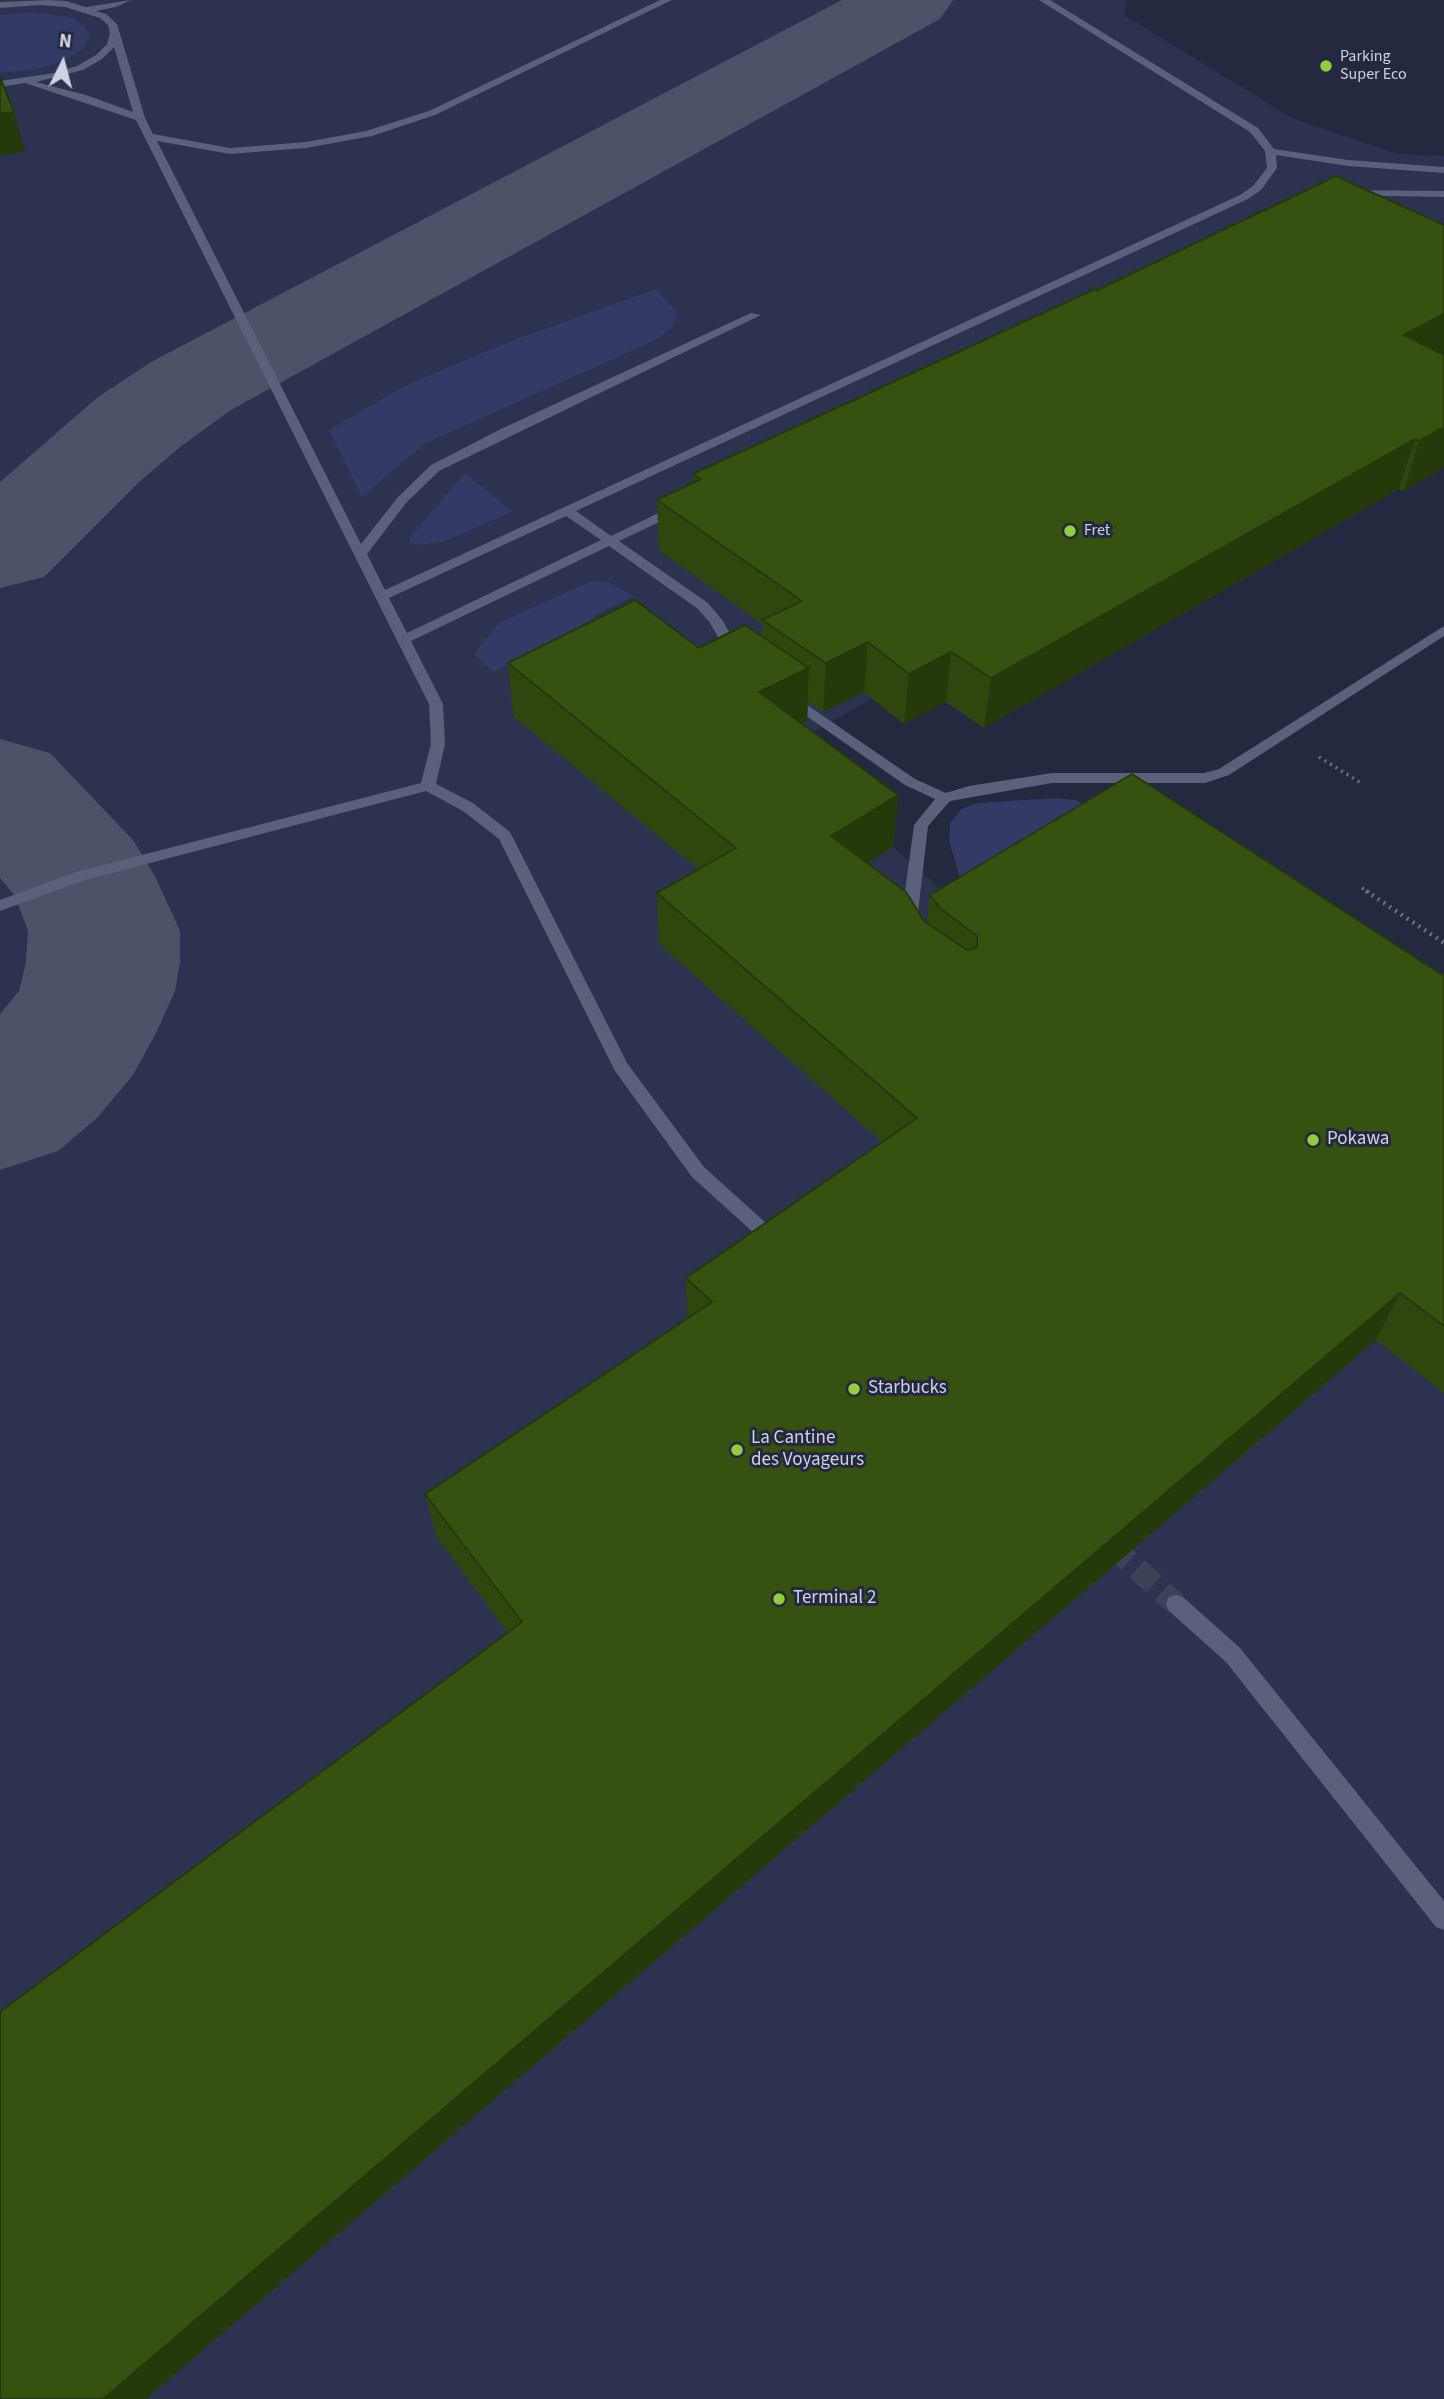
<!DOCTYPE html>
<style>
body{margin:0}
#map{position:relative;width:1444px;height:2399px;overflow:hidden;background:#242940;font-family:"Source Sans 3",sans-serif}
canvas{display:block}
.north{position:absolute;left:28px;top:28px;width:70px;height:70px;-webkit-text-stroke:5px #242940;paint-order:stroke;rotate:6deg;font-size:19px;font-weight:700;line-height:28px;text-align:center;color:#cfd2e2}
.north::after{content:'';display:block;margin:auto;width:24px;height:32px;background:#cfd2e2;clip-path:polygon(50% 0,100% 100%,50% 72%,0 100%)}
</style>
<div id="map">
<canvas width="1444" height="2399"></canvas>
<div class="north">N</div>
</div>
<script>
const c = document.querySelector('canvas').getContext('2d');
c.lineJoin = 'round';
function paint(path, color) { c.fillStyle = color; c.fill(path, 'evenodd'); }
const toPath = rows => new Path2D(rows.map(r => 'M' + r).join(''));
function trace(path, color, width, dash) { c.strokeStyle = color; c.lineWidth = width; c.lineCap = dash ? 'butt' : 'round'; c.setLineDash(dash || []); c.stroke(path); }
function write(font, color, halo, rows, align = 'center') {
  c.font = font + ' "Source Sans 3",sans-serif'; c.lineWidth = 6; c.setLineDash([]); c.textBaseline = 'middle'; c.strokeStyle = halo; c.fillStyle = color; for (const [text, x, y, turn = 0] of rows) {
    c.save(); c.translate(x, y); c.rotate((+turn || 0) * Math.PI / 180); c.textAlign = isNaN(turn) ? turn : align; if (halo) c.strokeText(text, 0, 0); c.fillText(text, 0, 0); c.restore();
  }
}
paint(toPath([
 [0,0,1127,0,1124,15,1292,118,1398,154,1444,156,1444,241,1380,500,984,728,911,677,772,755,893,847,972,917,1444,1043,1444,2399,0,2399]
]), '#2c324f');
paint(toPath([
 [30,12,71,17,84,25,89,34,86,45,74,55,55,64,31,70,0,73,0,15],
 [656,289,677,313,673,326,658,339,424,444,362,497,329,430,404,386,511,341],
 [465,473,512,512,445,541,421,545,411,543,409,538],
 [591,581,609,582,633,596,593,616,596,620,494,672,474,654,499,623],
 [1057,798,1076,800,1120,827,972,917,949,841,950,823,962,809,977,803]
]), '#333a66');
paint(toPath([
 [842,0,953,0,940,19,231,410,180,447,138,483,44,577,0,588,0,482,98,397,151,362,842,0],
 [0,739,50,753,133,840,155,876,180,931,180,962,175,991,156,1033,133,1075,97,1118,58,1151,0,1170,0,1014,19,991,26,962,28,931,15,896,0,878,0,739]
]), '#4e5268');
trace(toPath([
 [1106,1541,1114,1548]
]), '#3e4258', 18, [18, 9]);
trace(toPath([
 [1112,1546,1176,1604]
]), '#3e4258', 23, [23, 11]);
trace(toPath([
 [1319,757,1361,783],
 [1362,888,1369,892]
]), '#6d7185', 3.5, [2, 4.5]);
trace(toPath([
 [1366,891,1444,943]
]), '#6d7185', 4.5, [2, 5]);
paint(toPath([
 [49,0,66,1,86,7,131,0,116,7,96,11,106,14,117,24,145,118,153,134,230,148,306,142,366,131,429,111,660,0,672,0,435,115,372,136,306,148,230,154,157,141,361,544,398,497,431,465,501,429,751,313,761,315,439,471,406,503,367,554,385,590,1240,195,1253,186,1267,168,1265,151,1250,132,1039,0,1050,0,1258,128,1274,149,1348,160,1444,167,1444,173,1348,166,1276,155,1277,168,1261,190,1248,199,576,511,611,536,675,505,683,505,683,511,619,541,708,603,723,621,742,655,740,658,730,658,710,623,698,609,609,546,411,641,443,704,445,744,436,784,473,803,510,832,627,1063,704,1167,767,1224,770,1229,767,1234,755,1234,692,1177,615,1071,499,839,463,811,426,791,85,880,0,911,0,900,76,872,421,783,431,744,429,704,136,120,25,83,0,87,0,81,54,73,77,66,96,55,107,44,110,33,108,25,100,18,65,7,39,5,0,8,0,2,49,0],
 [114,47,133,112,86,95,36,82,83,70,102,59,114,47],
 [566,516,601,540,407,633,389,598,566,516],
 [1346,190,1444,191,1444,197,1342,195,1341,193,1346,190],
 [1444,626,1444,636,1229,775,1205,783,1052,783,950,801,928,826,917,921,909,927,901,921,914,825,935,799,905,785,782,699,784,696,794,696,915,779,946,793,969,786,1052,773,1204,773,1219,769,1444,626],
 [1176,1595,1183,1597,1240,1648,1444,1901,1444,1930,1436,1927,1226,1662,1169,1611,1166,1604,1169,1597,1176,1595]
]), '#5b617b');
paint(toPath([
 [1097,290,1443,354,1444,467,1404,491,1399,489,984,728,946,702,904,724,864,692,823,712,808,702,807,721,801,723,898,795,893,847,867,863,927,923,930,895,1444,976,1444,1393,1376,1340,146,2399,0,2399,508,1633,436,1536,425,1494,687,1318,686,1278,882,1142,659,944,657,893,698,869,513,716,508,663,699,648,762,636,762,624,659,550,657,500,693,483,693,474]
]), '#2f470e');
paint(toPath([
 [14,112,25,152,0,156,0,114],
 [1444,314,1444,354,1390,384,1404,335],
 [1444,427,1444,467,1404,491,1419,441],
 [1415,439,1399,489,984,728,991,678],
 [868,642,864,692,823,712,826,663],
 [951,652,946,702,904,724,909,674],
 [809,668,807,721,758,745,759,692],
 [898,795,893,847,828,888,831,836],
 [1400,1293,1376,1340,146,2399,103,2399]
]), '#26390b');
const building = toPath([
 [0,77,14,112,0,114,0,77],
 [1336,176,1444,225,1444,314,1404,335,1444,355,1444,427,1419,441,1415,439,991,678,951,652,909,674,868,642,826,663,762,620,802,601,657,500,701,479,693,474,1095,289,1097,290,1336,176],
 [635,600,699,648,745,625,809,668,759,692,898,795,831,836,906,892,924,921,967,950,977,947,977,936,940,908,930,895,1132,774,1444,976,1444,1326,1400,1293,103,2399,0,2399,0,2012,522,1622,425,1494,712,1302,686,1278,917,1118,657,893,736,848,508,663,635,600]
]);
paint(building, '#375210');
trace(building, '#26390b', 2);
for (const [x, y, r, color] of [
 [1326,66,7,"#91cd3f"],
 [1070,531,7,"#91cd3f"],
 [1313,1140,7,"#91cd3f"],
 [854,1389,7,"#91cd3f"],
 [737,1450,7,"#91cd3f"],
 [779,1599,7,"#91cd3f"]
]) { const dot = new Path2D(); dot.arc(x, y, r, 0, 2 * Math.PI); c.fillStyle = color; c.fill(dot); trace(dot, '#242940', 2.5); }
write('16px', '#cfd2e2', '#242940', [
 ["Parking",1340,57],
 ["Super Eco",1340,75],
 ["Fret",1084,531]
], 'left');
write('19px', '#cfd2e2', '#242940', [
 ["Pokawa",1327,1140],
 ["Starbucks",868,1389],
 ["La Cantine",751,1439],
 ["des Voyageurs",751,1461],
 ["Terminal 2",793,1599]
], 'left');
</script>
